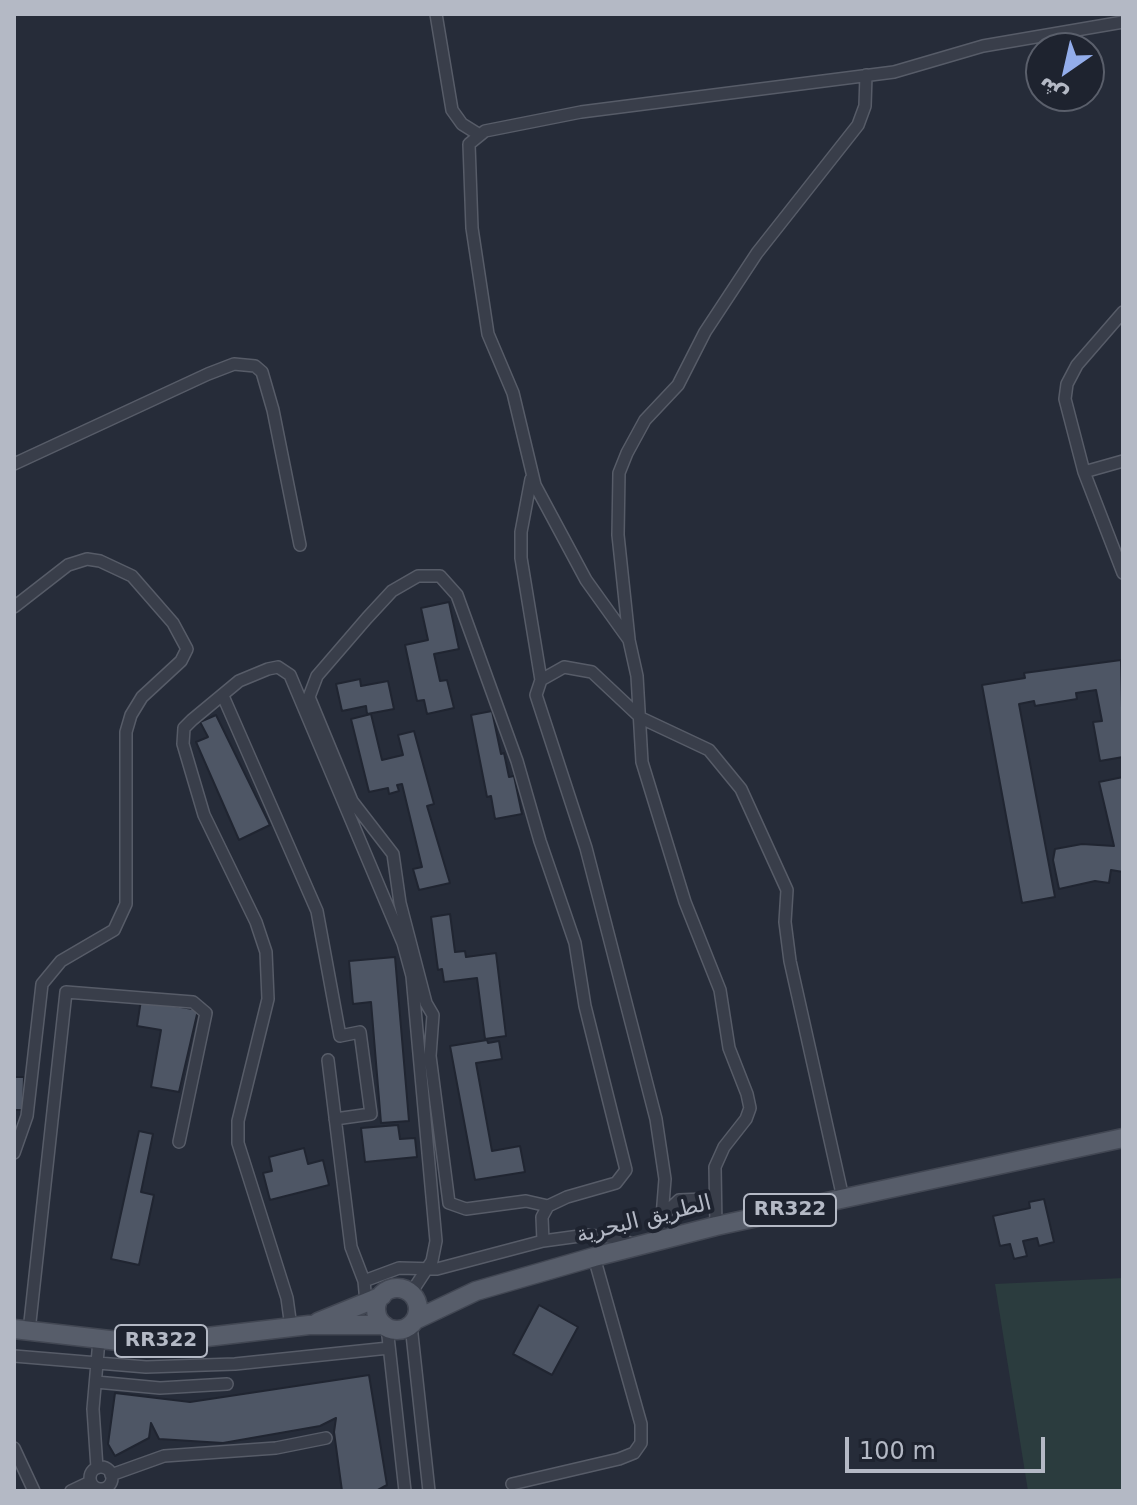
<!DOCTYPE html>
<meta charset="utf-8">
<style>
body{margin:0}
#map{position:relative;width:1137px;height:1505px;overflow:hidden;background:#262c39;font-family:"DejaVu Sans",Cairo,sans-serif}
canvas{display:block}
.frame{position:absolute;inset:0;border:16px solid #b4b9c5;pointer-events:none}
.north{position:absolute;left:1025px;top:32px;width:80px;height:80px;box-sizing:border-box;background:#1e232f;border:2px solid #5a5f6b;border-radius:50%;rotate:214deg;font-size:22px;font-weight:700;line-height:32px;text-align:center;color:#b4b9c5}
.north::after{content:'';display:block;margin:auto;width:28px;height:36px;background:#93adeb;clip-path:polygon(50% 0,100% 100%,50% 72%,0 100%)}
.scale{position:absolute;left:845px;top:1437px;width:200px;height:36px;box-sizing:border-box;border:4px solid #b4b9c5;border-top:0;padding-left:10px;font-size:24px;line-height:28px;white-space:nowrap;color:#b4b9c5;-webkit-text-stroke:6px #1e232f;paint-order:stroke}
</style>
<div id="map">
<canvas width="1137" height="1505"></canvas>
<div class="frame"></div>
<div class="north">ش</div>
<div class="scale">100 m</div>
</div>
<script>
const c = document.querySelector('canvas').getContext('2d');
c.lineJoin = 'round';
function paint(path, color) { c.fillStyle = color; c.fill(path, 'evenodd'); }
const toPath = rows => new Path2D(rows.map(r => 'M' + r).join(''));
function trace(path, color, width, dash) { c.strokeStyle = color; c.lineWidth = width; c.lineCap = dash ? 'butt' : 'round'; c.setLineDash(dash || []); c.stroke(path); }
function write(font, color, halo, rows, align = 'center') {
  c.font = font + ' "DejaVu Sans",Cairo,sans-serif'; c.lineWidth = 8; c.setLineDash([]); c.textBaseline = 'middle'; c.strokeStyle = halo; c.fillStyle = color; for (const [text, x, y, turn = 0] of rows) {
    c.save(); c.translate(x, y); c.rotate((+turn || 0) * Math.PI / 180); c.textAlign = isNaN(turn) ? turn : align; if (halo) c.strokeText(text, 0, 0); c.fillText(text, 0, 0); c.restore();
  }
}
paint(toPath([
 [1123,1278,1123,1491,1028,1491,995,1284]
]), '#2b3c3e');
const building = toPath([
 [449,602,459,649,434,654,440,681,447,680,454,708,427,714,424,700,417,701,405,645,428,640,421,608,449,602],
 [1121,660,1123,757,1100,761,1093,722,1102,721,1096,690,1076,693,1077,699,1035,706,1034,701,1019,704,1055,897,1022,903,982,685,1025,678,1024,673,1121,660],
 [360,679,361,686,388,681,394,709,367,714,366,706,342,711,336,684,360,679],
 [492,711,501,754,504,753,509,777,514,776,522,814,495,819,491,796,487,797,471,715,492,711],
 [371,714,382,760,403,755,398,735,414,731,434,804,427,806,450,883,419,890,413,869,422,867,402,784,397,785,399,791,389,794,388,788,369,792,351,719,371,714],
 [216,715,270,825,239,840,196,742,208,737,200,722,216,715],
 [1123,777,1123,872,1111,870,1109,883,1095,881,1059,889,1053,860,1055,849,1082,844,1114,846,1099,782,1123,777],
 [450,914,455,952,465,951,466,957,496,953,506,1036,485,1039,477,978,444,982,442,969,438,970,431,917,450,914],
 [395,957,409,1121,381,1123,371,1002,353,1004,349,961,395,957],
 [141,1000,198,1010,179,1092,151,1087,161,1030,137,1026,141,1000],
 [487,1040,488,1043,499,1041,502,1059,476,1063,492,1151,520,1146,525,1172,475,1180,450,1046,487,1040],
 [14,1077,24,1077,23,1110,14,1110,14,1077],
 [398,1125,400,1139,415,1138,417,1157,365,1162,361,1128,398,1125],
 [139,1131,153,1134,141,1192,154,1195,139,1265,111,1259,139,1131],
 [304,1148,308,1164,323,1160,329,1185,270,1200,263,1173,272,1171,269,1157,304,1148],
 [1044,1199,1054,1242,1039,1246,1037,1238,1023,1241,1027,1256,1014,1259,1010,1244,1000,1246,993,1216,1030,1208,1029,1202,1044,1199],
 [539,1305,578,1327,552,1375,513,1354,539,1305],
 [369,1375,387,1485,376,1491,342,1491,334,1432,336,1418,320,1426,223,1443,159,1439,151,1423,149,1438,115,1456,108,1444,115,1393,190,1402,369,1375]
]);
paint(building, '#4e5665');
trace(building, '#202531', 2);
const street = toPath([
 [436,14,452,110,462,124,478,134],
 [1123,312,1077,365,1067,384,1065,399,1084,472,1123,573],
 [14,464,208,374,234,364,255,366,262,372,273,410,300,545],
 [1084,472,1123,461],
 [531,479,521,532,521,558,541,680],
 [14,607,68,565,87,559,100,561,132,576,173,623,187,649,181,661,142,697,131,715,126,732,126,904,114,930,61,961,42,984,27,1116,14,1153],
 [629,639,618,535,619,473,627,453,645,420,678,385,705,332,757,253,858,125,865,106,866,75],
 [223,696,317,911,340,1036,360,1032,371,1114,335,1119],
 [328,1060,351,1247,364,1281],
 [663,1215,679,1200,705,1199,714,1203],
 [716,1226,715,1167,724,1147,746,1119,750,1108,747,1094,729,1048,720,990,685,902,642,762,637,676,629,640,586,580,535,485,513,393,488,334,472,228,469,144,485,131,581,112,894,72,983,46,1123,22],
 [543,1241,542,1217,548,1206,567,1197,616,1183,626,1170,585,1006,575,943,540,841,517,761,457,595,440,576,418,576,392,591,367,618,317,676,309,697,352,801,393,854,400,903,426,1003,433,1015,430,1056,449,1203,466,1209,526,1201,548,1206],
 [660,1242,665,1179,656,1119,586,848,536,695,541,680,564,667,592,672,641,718,709,750,741,789,787,890,785,922,790,961,843,1198],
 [366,1302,364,1281,399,1268,437,1269,543,1241,587,1235,618,1238,638,1247],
 [411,1325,429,1491],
 [291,1327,287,1298,238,1143,238,1121,268,999,266,952,256,922,204,815,183,744,184,728,192,720,239,681,268,669,278,667,290,675,403,943,412,976,436,1241,432,1261,411,1293],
 [387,1327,405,1491],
 [29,1331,66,992,193,1002,206,1013,179,1142],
 [14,1356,146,1367,235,1364,389,1348],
 [96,1382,160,1388,227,1384],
 [14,1448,34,1491],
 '90 1478a11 11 0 1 1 22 0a11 11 0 1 1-22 0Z',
 [97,1468,93,1409,99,1340],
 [111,1475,164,1456,276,1448,326,1438],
 [512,1484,619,1459,634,1453,641,1443,641,1424,594,1257],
 [71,1491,90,1482]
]);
const primary = toPath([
 '376 1309a21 21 0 1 1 42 0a21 21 0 1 1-42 0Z',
 [415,1320,476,1291,594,1257,716,1226,1123,1138],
 [318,1322,382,1296],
 [14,1329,127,1342,190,1339,309,1325,384,1325]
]);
trace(street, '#575c68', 14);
trace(primary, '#424753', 21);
trace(street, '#393e4a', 11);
trace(primary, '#575d6a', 18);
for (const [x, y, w] of [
 [790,1210,92],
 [161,1341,92]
]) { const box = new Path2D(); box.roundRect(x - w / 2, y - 16, w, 32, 6); c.fillStyle = '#1e232f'; c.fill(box); trace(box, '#b4b9c5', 2); }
write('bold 20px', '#b4b9c5', null, [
 ["RR322",790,1210],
 ["RR322",161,1341]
]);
write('22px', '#b4b9c5', '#1e232f', [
 ["الطريق البحرية",644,1220,-14]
]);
</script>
